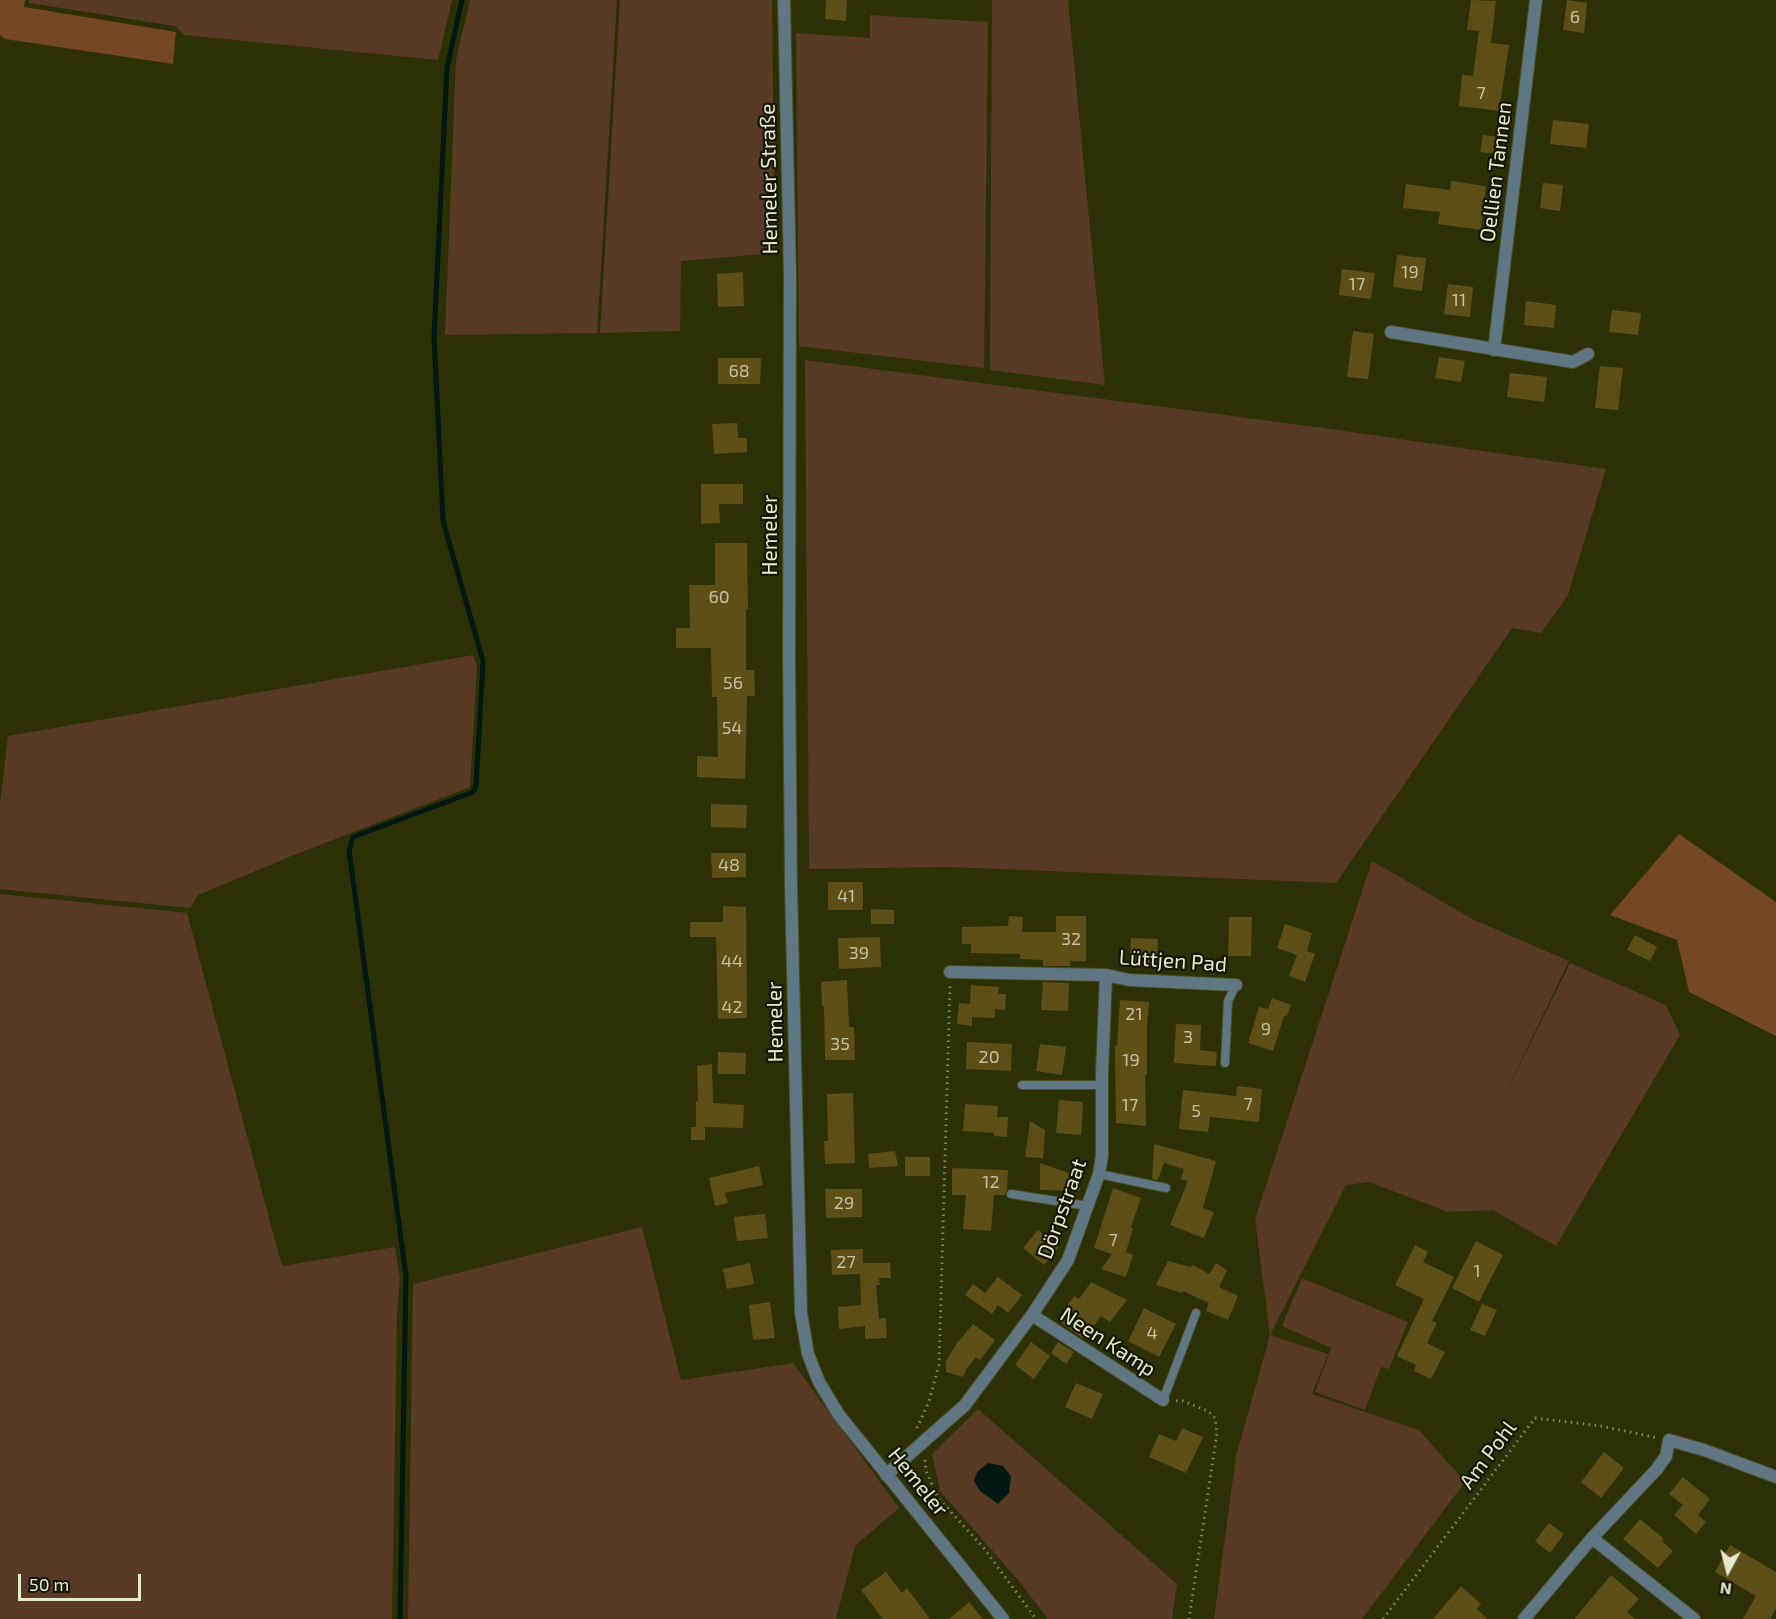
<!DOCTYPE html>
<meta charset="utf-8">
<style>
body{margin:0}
#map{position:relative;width:1776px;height:1619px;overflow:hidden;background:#2c3005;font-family:"Exo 2",sans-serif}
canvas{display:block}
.north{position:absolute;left:1698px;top:1541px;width:60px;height:60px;-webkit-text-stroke:4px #151703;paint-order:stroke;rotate:187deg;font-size:16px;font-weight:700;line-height:24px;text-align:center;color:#e5e9cd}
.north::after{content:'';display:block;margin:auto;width:21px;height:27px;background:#e5e9cd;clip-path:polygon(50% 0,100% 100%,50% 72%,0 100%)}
.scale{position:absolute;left:18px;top:1574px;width:123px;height:27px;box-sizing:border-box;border:3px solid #e5e9cd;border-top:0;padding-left:8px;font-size:18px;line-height:21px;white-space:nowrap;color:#e5e9cd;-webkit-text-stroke:4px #151703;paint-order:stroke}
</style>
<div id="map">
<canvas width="1776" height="1619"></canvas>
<div class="north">N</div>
<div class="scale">50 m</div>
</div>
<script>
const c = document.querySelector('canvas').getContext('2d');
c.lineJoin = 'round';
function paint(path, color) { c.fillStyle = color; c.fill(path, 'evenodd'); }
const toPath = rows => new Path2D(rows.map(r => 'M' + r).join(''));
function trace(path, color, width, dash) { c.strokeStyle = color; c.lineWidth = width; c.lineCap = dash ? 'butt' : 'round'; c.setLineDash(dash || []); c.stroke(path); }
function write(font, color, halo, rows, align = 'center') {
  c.font = font + ' "Exo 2",sans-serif'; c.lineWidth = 4.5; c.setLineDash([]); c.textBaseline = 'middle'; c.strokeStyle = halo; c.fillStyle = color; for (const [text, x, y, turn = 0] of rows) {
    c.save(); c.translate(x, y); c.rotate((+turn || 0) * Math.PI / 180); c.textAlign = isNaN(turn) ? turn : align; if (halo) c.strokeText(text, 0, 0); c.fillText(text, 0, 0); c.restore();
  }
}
paint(toPath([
 [29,0,452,0,438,60,184,35,175,26,29,3],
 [470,0,617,0,597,333,445,335,456,60],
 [620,0,772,0,775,253,681,261,680,331,600,333],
 [992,0,1068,0,1105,385,990,370],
 [870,15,988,22,984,368,799,346,796,33,870,38],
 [805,360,1324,428,1606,469,1568,595,1541,633,1512,628,1336,883,951,867,809,869],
 [473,655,477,666,470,787,294,855,198,895,190,908,0,889,0,804,8,736],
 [1372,861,1474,920,1569,961,1495,1115,1570,963,1666,1005,1680,1035,1556,1246,1493,1210,1448,1212,1369,1182,1346,1185,1270,1335,1328,1354,1312,1394,1419,1430,1465,1482,1362,1619,1214,1619,1236,1456,1270,1335,1255,1219],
 [0,894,187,913,282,1266,395,1247,400,1278,397,1313,392,1619,0,1619],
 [642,1227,681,1380,793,1363,899,1508,855,1546,836,1619,408,1619,413,1284],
 [1302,1278,1408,1322,1389,1369,1381,1367,1365,1410,1315,1392,1331,1348,1282,1326],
 [978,1409,1177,1584,1172,1619,1048,1619,1019,1581,940,1491,932,1454]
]), '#593a24');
paint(toPath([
 [0,0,25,0,24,7,176,32,173,64,5,39,0,35],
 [1679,834,1776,902,1776,1036,1689,992,1677,940,1610,915]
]), '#764725');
paint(toPath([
 [988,1463,1003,1466,1011,1476,1009,1493,998,1504,980,1491,974,1481,977,1472]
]), '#021812');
trace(toPath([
 [400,1619,406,1276,349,850,353,837,473,792,476,786,483,661,443,521,434,337,447,68,462,0]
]), '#021812', 5);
paint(toPath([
 [826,0,847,0,846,21,825,19],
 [1471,0,1496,1,1491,43,1509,45,1499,111,1459,106,1462,75,1473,76,1479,31,1467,30],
 [1567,0,1587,3,1584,33,1563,30],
 [1553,120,1589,124,1586,148,1550,144],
 [1483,135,1499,137,1496,154,1480,152],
 [1451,181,1486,186,1481,230,1438,224,1440,212,1403,208,1406,184,1450,190],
 [1543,183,1563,185,1560,211,1540,208],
 [1397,255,1426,258,1422,291,1393,287],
 [1342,269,1375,273,1371,299,1339,295],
 [743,272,744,306,718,307,717,274],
 [1448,284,1473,287,1470,317,1444,314],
 [1526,301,1556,305,1554,328,1524,325],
 [1612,310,1641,313,1638,335,1609,332],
 [1353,331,1374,334,1368,379,1347,377],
 [1439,357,1465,361,1461,382,1435,378],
 [718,358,761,358,760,384,718,384],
 [1600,366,1623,368,1618,410,1595,408],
 [1510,373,1547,377,1544,402,1507,397],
 [737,423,738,438,747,438,747,452,714,454,712,424],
 [701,484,743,484,743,504,719,504,720,523,701,524],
 [715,543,747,543,748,609,746,609,746,670,754,670,755,696,747,696,745,779,697,777,697,756,718,757,717,697,712,697,711,648,676,648,676,628,690,628,689,585,715,585],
 [711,804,747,805,746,828,711,827],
 [711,853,746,853,746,877,712,878],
 [828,882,863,882,863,910,828,910],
 [723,906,746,907,747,1018,718,1019,716,937,690,937,690,922,723,922],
 [871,909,894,910,894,924,871,924],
 [1009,916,1023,917,1022,932,1056,932,1056,916,1086,916,1086,961,1070,961,1070,966,1043,966,1043,960,1020,959,1020,954,971,953,971,944,962,944,962,927,1008,926],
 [1229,917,1252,917,1251,956,1228,956],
 [1285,924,1312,933,1307,951,1315,954,1305,982,1289,976,1297,955,1277,948],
 [1635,935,1657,947,1650,961,1627,950],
 [880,937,881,967,839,969,838,938],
 [1131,938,1158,939,1157,967,1130,966],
 [847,980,849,1027,854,1027,855,1060,825,1060,824,1006,822,1006,821,982],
 [1043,982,1069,983,1068,1011,1041,1010],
 [971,985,999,987,998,994,1006,994,1005,1010,995,1009,995,1018,972,1017,972,1026,957,1024,959,1003,970,1004],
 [1272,998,1291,1005,1287,1016,1284,1016,1273,1051,1248,1043,1259,1007,1268,1009],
 [1120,1000,1149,1002,1147,1027,1147,1075,1145,1075,1146,1126,1116,1123,1115,1046,1117,1046],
 [1176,1024,1201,1025,1200,1050,1217,1052,1216,1066,1174,1063],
 [967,1042,1012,1044,1011,1071,966,1069],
 [1040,1044,1066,1047,1062,1075,1036,1071],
 [718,1052,746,1053,745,1074,718,1074],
 [712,1064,713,1103,744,1105,743,1128,705,1127,705,1140,691,1140,691,1127,696,1127,696,1101,698,1101,697,1066],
 [1237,1086,1262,1089,1259,1122,1210,1117,1208,1132,1179,1129,1183,1090,1236,1096],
 [853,1093,855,1163,825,1164,824,1141,828,1141,827,1094],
 [1059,1100,1083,1102,1081,1135,1056,1133],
 [965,1104,998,1106,997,1117,1008,1117,1007,1137,994,1136,994,1133,963,1131],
 [1030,1121,1045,1130,1043,1158,1025,1157],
 [1154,1144,1216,1161,1203,1208,1214,1212,1204,1238,1170,1225,1188,1181,1181,1179,1184,1169,1164,1163,1158,1180,1152,1179],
 [895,1151,898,1166,869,1168,868,1154],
 [905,1157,930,1157,930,1176,905,1176],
 [1040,1163,1080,1177,1080,1191,1040,1190],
 [759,1166,763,1185,725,1193,728,1203,715,1206,709,1178],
 [952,1168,1008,1170,1007,1189,1005,1195,994,1195,991,1231,963,1229,966,1195,952,1195],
 [1113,1188,1141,1198,1131,1227,1133,1228,1126,1252,1133,1255,1126,1277,1101,1269,1112,1254,1094,1248],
 [825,1189,862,1189,862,1217,826,1218],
 [765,1214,768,1238,737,1241,734,1217],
 [1038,1230,1059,1247,1044,1265,1023,1248],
 [1476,1241,1503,1255,1479,1302,1452,1288],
 [1415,1245,1428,1252,1423,1262,1454,1277,1432,1321,1437,1323,1427,1343,1445,1352,1431,1379,1414,1371,1416,1365,1397,1356,1424,1299,1395,1285],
 [863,1249,863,1263,890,1263,891,1278,879,1278,880,1285,876,1285,879,1319,886,1318,887,1338,865,1339,865,1326,839,1329,838,1307,861,1305,860,1274,832,1275,831,1250],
 [1168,1261,1190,1267,1193,1265,1209,1274,1216,1263,1227,1270,1219,1287,1238,1296,1228,1320,1206,1311,1209,1303,1183,1291,1182,1293,1156,1285],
 [750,1263,754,1284,727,1289,723,1269],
 [998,1277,1022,1295,1008,1313,998,1305,992,1314,965,1295,973,1284,985,1293],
 [1091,1282,1127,1300,1110,1322,1101,1316,1084,1339,1057,1320,1074,1296,1079,1299],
 [770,1302,775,1338,753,1340,749,1305],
 [1482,1304,1497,1310,1485,1336,1470,1330],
 [1144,1308,1176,1324,1159,1357,1128,1341],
 [973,1324,995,1340,980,1360,976,1357,967,1368,963,1377,946,1372,946,1361,957,1343],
 [1031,1342,1050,1356,1034,1379,1015,1365],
 [1058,1342,1074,1352,1066,1364,1051,1353],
 [1076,1383,1103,1394,1092,1419,1065,1407],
 [1182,1428,1203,1437,1186,1473,1149,1457,1159,1434,1176,1441],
 [1604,1452,1624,1468,1601,1498,1581,1482],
 [1683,1477,1710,1499,1698,1515,1706,1522,1696,1534,1674,1515,1683,1505,1669,1494],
 [1640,1519,1664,1539,1662,1541,1673,1551,1658,1568,1623,1539],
 [1549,1523,1564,1534,1550,1553,1535,1541],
 [1730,1545,1776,1572,1776,1609,1770,1619,1743,1619,1756,1596,1715,1572],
 [886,1572,902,1593,907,1588,930,1619,883,1619,861,1590],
 [1611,1575,1639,1599,1627,1612,1635,1619,1574,1619],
 [1461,1586,1481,1604,1477,1609,1488,1619,1433,1619],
 [969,1602,983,1619,949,1619]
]), '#5e4f17');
const service = toPath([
 [1225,1063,1228,1001,1236,985],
 [1022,1085,1104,1085],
 [1099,1174,1166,1188],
 [1011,1194,1088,1206],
 [1163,1400,1196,1313]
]);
const minor = toPath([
 [784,0,790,276,789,656,791,887,801,1313,808,1354,819,1382,839,1415,1003,1619],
 [1391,332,1573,362,1588,354],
 [1494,350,1536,0],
 [950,972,1106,975,1129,980,1236,985],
 [1032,1315,1163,1400],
 [886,1475,965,1405,1032,1315,1068,1260,1099,1174,1102,1156,1102,1072,1106,975],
 [1592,1538,1694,1619],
 [1524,1619,1592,1538,1657,1469,1666,1456,1669,1440,1704,1450,1776,1477]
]);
trace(service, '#4a4e25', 10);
trace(minor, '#4a4e25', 14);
trace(toPath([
 [1176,1401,1183,1401,1208,1411,1215,1418,1217,1433,1189,1619],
 [917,1428,929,1401,939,1365,950,986],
 [925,1460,926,1471,938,1498,983,1547,1036,1619],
 [1383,1619,1535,1418,1601,1426,1658,1438]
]), '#828662', 3, [1.5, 4.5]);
trace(service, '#5f7683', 8);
trace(minor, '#5f7683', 12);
write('18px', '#c3c2a0', null, [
 ["6",1575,17],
 ["7",1481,93],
 ["19",1410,272],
 ["17",1357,284],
 ["11",1459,300],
 ["68",739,371],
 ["60",719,597],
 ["56",733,683],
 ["54",732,728],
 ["48",729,865],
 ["41",846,896],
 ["32",1071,939],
 ["39",859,953],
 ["44",732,961],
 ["42",732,1007],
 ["21",1134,1014],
 ["9",1266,1029],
 ["3",1188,1037],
 ["35",840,1044],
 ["20",989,1057],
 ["19",1131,1060],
 ["7",1248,1104],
 ["17",1130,1105],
 ["5",1196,1111],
 ["12",991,1182],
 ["29",844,1203],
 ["7",1113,1240],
 ["27",846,1262],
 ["1",1477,1271],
 ["4",1152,1333]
]);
write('21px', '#e5e9cd', '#151703', [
 ["Oellien Tannen",1496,172,-83],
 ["Hemeler Straße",769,179,-91],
 ["Hemeler",770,535,-90],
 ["Lüttjen Pad",1173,961,4],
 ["Hemeler",775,1022,-91],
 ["Dörpstraat",1062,1209,-70],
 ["Neen Kamp",1108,1342,33],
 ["Am Pohl",1488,1455,-53],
 ["Hemeler",918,1482,51]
]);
</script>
